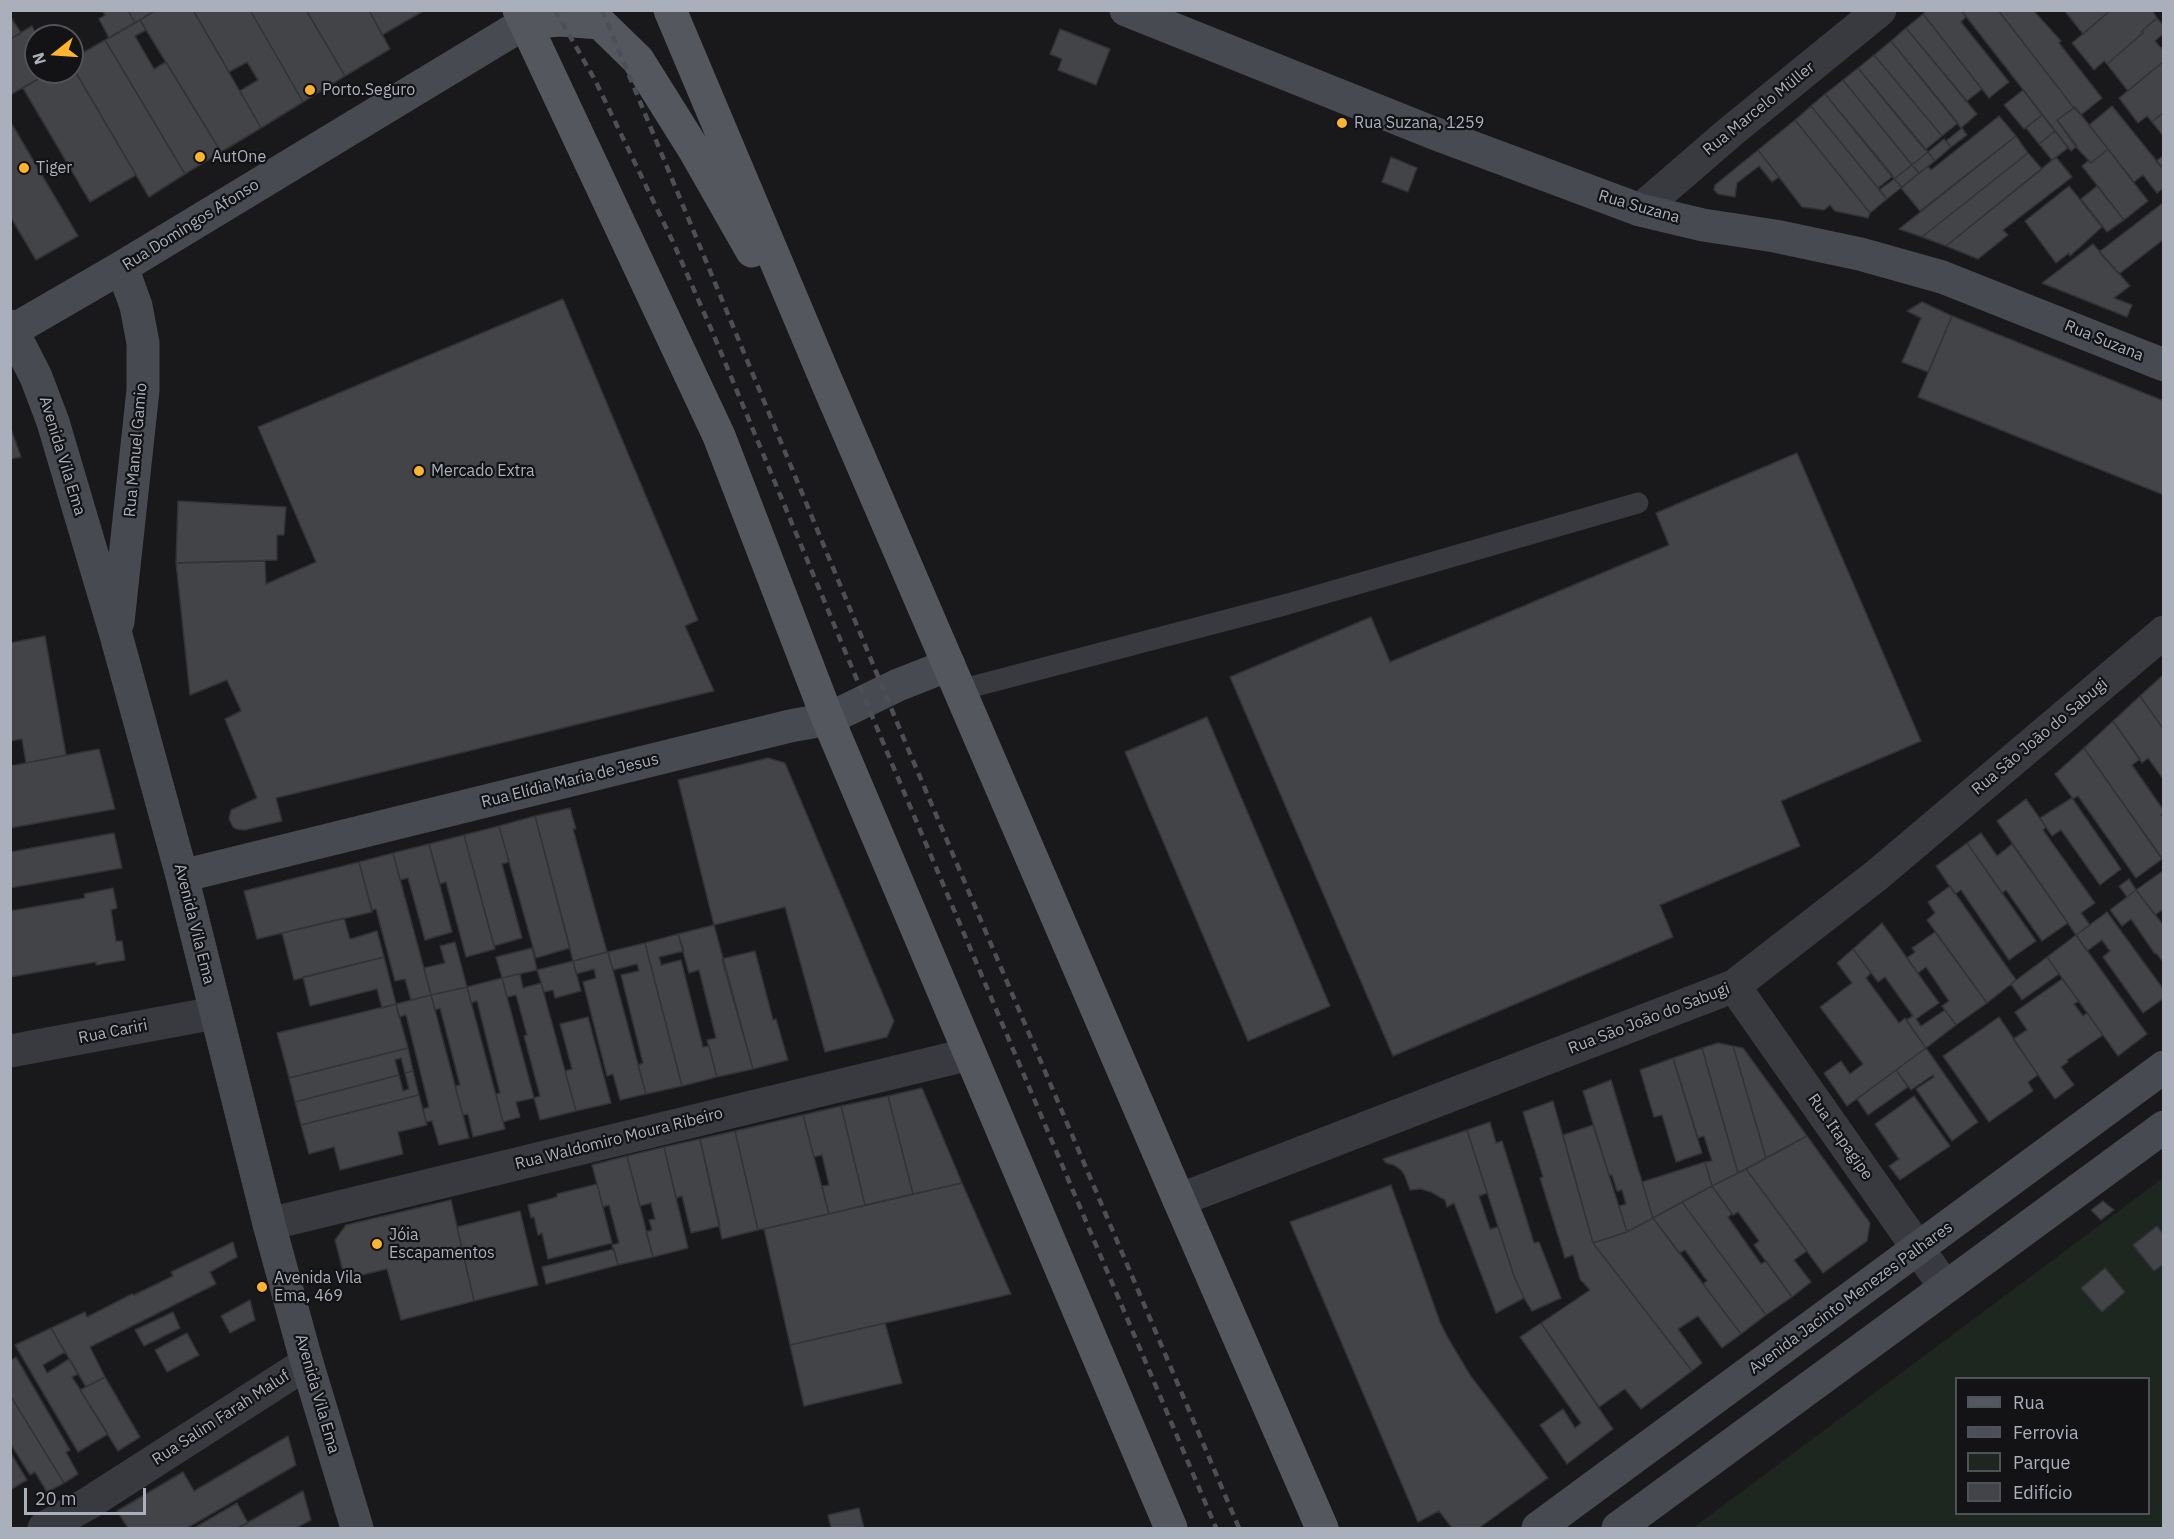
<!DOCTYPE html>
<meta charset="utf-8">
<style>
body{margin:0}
#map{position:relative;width:2174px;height:1539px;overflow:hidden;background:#19191b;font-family:"IBM Plex Sans",sans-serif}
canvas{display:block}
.frame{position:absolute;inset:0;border:12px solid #aab0bb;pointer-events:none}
.legend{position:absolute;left:1955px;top:1377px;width:195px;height:138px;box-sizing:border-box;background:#131316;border:2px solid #4f5258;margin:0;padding:8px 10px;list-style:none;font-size:18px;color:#aab0bb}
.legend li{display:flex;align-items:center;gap:12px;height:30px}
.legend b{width:30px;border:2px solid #4f5258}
.north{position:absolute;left:24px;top:24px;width:60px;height:60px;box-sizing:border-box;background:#131316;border:2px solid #4f5258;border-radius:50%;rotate:253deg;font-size:16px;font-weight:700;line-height:24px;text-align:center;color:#aab0bb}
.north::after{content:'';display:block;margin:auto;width:21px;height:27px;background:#fdb52f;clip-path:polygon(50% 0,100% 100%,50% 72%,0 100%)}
.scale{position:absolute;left:24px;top:1488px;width:122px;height:27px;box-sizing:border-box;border:3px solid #aab0bb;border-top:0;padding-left:8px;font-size:18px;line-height:21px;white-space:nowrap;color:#aab0bb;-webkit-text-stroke:4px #131316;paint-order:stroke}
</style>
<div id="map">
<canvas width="2174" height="1539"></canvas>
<div class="frame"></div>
<ul class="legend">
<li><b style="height:8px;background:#55575f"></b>Rua</li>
<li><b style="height:8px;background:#4c4f55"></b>Ferrovia</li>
<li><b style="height:16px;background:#1e271f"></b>Parque</li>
<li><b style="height:16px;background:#424448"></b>Edifício</li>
</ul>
<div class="north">N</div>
<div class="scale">20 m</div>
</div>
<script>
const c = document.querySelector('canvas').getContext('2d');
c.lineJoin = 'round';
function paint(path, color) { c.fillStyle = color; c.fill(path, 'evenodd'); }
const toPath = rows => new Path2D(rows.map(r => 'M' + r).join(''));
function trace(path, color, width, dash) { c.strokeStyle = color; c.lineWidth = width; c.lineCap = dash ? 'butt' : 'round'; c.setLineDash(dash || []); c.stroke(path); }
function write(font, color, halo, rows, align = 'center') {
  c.font = font + ' "IBM Plex Sans",sans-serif'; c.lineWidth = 4.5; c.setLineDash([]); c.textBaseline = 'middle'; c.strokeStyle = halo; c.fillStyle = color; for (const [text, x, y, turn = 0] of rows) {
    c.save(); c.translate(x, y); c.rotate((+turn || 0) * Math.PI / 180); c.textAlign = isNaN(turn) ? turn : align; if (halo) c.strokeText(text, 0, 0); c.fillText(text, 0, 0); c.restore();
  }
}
paint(toPath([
 [2163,1178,2163,1528,1693,1528],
 [1956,1378,2148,1378,2148,1514,1956,1514]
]), '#1e271f');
const building = toPath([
 [102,10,128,10,135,23,109,38,99,19,105,15,102,10],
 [128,10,156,10,135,23,128,10],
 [156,10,193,10,261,128,221,152,140,20,156,10],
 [193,10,250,10,303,102,261,128,240,91,258,80,247,62,229,72,193,10],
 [250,10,306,10,345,76,303,102,250,10],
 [306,10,369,10,390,49,345,76,306,10],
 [369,10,425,10,382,35,369,10],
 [1927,10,1961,10,1966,17,1961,22,2009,82,1989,98,1923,14,1927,10],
 [1961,10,1998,10,2074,108,2057,120,2077,146,2071,151,1961,10],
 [1998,10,2033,10,2061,41,2059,43,2102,98,2081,115,2074,108,1998,10],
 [2064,10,2111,10,2083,34,2064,10],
 [2111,10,2152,10,2157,18,2142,31,2143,33,2107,64,2104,61,2094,70,2072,43,2111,10],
 [1923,14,1982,89,1967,101,1906,28,1923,14],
 [10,16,21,33,10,39,10,16],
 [2157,18,2164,26,2164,33,2155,41,2161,48,2164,46,2164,61,2128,91,2107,64,2143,33,2142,31,2157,18],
 [140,20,146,30,135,36,154,69,166,62,221,152,185,174,105,40,140,20],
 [32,26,37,36,36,72,50,72,10,95,10,39,32,26],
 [1906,28,1977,114,1961,128,1891,41,1906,28],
 [1060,29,1110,49,1096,85,1058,70,1062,59,1050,54,1060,29],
 [105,40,185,174,149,197,72,66,72,59,105,40],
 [1891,41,1958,123,1942,136,1874,55,1891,41],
 [1874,55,1942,136,1925,150,1858,68,1874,55],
 [2164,61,2164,112,2152,122,2147,116,2138,123,2119,98,2164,61],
 [72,66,136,175,90,202,23,88,50,72,72,72,72,66],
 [1858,68,1928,152,1912,165,1843,80,1858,68],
 [1843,80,1912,165,1894,179,1825,94,1843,80],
 [2023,90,2042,115,2024,129,2004,105,2023,90],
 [1825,94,1893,176,1878,188,1811,106,1825,94],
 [1811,106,1887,199,1870,213,1795,120,1811,106],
 [2112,106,2164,170,2164,188,2157,193,2143,175,2134,182,2089,125,2112,106],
 [2075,107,2108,149,2091,163,2076,147,2057,120,2075,107],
 [2164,112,2164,137,2152,122,2164,112],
 [2042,115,2055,131,2039,144,2026,128,2042,115],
 [1999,116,2016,136,1920,211,1901,188,1928,166,1931,170,1999,116],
 [1795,120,1870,213,1868,218,1835,211,1830,205,1824,210,1802,207,1758,150,1795,120],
 [10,121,78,236,36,260,10,216,10,121],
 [1962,128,1967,135,1951,147,1946,141,1962,128],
 [2055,131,2068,148,2052,160,2039,144,2055,131],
 [2016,136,2028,153,1922,237,1899,229,2016,136],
 [1944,139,1951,147,1935,161,1928,152,1944,139],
 [2108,149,2148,201,2124,220,2082,166,2088,161,2091,163,2108,149],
 [1758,150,1779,177,1772,182,1759,166,1737,183,1735,197,1718,194,1714,190,1715,185,1758,150],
 [1928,152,1935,161,1919,173,1912,165,1928,152],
 [2028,153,2042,169,1946,246,1922,237,2028,153],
 [2164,155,2164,170,2156,161,2164,155],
 [1391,157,1417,168,1408,192,1382,182,1391,157],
 [2056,157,2072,177,2003,230,2008,235,1978,259,1946,246,2056,157],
 [1912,165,1919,173,1902,187,1894,179,1912,165],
 [1894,179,1902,187,1887,199,1879,190,1894,179],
 [2069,186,2102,227,2070,256,2069,253,2056,263,2025,221,2069,186],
 [2097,186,2124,220,2107,232,2081,199,2097,186],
 [2164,202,2164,239,2119,274,2099,252,2164,202],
 [2093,244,2130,286,2114,298,2132,305,2127,317,2042,283,2093,244],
 [563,299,698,620,685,626,714,691,276,798,282,821,245,830,236,829,233,827,229,819,231,810,257,798,225,719,241,711,240,708,227,680,190,695,176,563,265,561,266,584,316,562,258,427,563,299],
 [1922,302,1952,316,1928,372,1902,362,1921,318,1907,311,1922,302],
 [1952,316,2164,401,2164,495,1918,397,1952,316],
 [10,426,21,457,10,459,10,426],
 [1797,453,1921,741,1781,801,1800,846,1660,905,1673,937,1393,1056,1230,677,1371,617,1390,662,1669,545,1656,513,1797,453],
 [178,501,286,507,284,535,277,535,277,560,176,563,178,501],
 [45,636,66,755,26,763,22,739,10,741,10,643,45,636],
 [2162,676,2164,678,2164,730,2140,696,2162,676],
 [2140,696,2164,730,2164,780,2148,758,2142,763,2113,721,2140,696],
 [1207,717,1330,1006,1248,1041,1125,752,1207,717],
 [2113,721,2140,759,2132,765,2164,811,2161,815,2164,818,2164,861,2084,748,2113,721],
 [2084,748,2162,859,2136,878,2078,796,2073,799,2055,774,2084,748],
 [99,749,115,809,10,828,10,766,99,749],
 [768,758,785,763,894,1021,887,1037,825,1052,785,907,714,925,678,780,768,758],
 [2072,798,2121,869,2100,885,2061,830,2052,836,2040,818,2072,798],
 [2026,799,2046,827,2043,830,2095,903,2081,913,2090,925,2076,935,1997,821,2026,799],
 [570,808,576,829,573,829,607,952,573,961,535,816,570,808],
 [535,816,570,948,536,958,499,826,535,816],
 [499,826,509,862,502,864,522,938,494,946,464,835,499,826],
 [114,833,122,868,10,888,10,852,114,833],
 [1981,833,1997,856,2012,844,2068,923,2042,941,2006,890,2002,893,1967,843,1981,833],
 [464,835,495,949,466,957,446,882,440,884,429,844,464,835],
 [1967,843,2036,941,2009,960,1961,890,1955,894,1936,866,1967,843],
 [429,844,452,932,425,940,408,878,400,880,393,853,429,844],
 [393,853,431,995,411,1000,405,979,395,981,376,909,372,910,359,862,393,853],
 [359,862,372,912,257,939,244,891,359,862],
 [2164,870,2164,912,2162,910,2155,915,2136,890,2164,870],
 [2129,879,2136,890,2127,897,2119,886,2129,879],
 [1950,886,2016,980,1987,1003,1927,920,1935,913,1928,902,1950,886],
 [113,888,117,908,111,910,116,941,122,941,125,960,96,965,96,962,10,977,10,911,85,898,84,894,113,888],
 [2136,890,2164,926,2164,963,2156,953,2155,954,2131,919,2122,926,2110,910,2136,890],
 [2107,912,2164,990,2164,998,2143,1013,2103,957,2110,951,2102,940,2087,951,2076,935,2107,912],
 [344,918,350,939,377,931,384,957,294,980,282,933,344,918],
 [1882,923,1939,1003,1916,1019,1921,1026,1945,1010,1956,1025,1926,1048,1906,1020,1913,1016,1885,977,1878,982,1853,949,1882,923],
 [714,925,753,1069,717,1077,707,1040,716,1038,699,970,689,973,678,934,714,925],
 [1935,932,1987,1003,1956,1025,1942,1006,1949,1001,1926,967,1918,973,1907,958,1915,952,1912,948,1935,932],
 [678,934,684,951,659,957,661,965,681,960,703,1047,709,1046,717,1077,682,1086,645,943,678,934],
 [2076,935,2147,1034,2118,1056,2047,957,2076,935],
 [455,942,467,987,431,995,424,968,445,963,440,946,455,942],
 [645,943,682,1086,646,1094,638,1065,643,1063,621,975,639,971,637,964,613,970,608,952,645,943],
 [532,948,537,970,502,978,496,957,532,948],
 [1853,949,1871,973,1866,978,1899,1023,1905,1018,1926,1048,1847,1106,1824,1073,1841,1061,1850,1074,1863,1064,1820,1007,1852,983,1837,963,1853,949],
 [755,951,773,1020,776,1019,788,1060,753,1069,722,959,755,951],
 [608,952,646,1094,620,1100,613,1074,607,1076,583,982,596,978,594,969,576,974,573,961,608,952],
 [384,957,396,1004,382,1008,377,989,310,1006,303,977,384,957],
 [2047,957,2059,974,2022,1000,2011,984,2047,957],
 [573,961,581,991,555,998,553,990,544,992,537,970,573,961],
 [520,974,523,988,541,983,576,1111,540,1120,534,1098,540,1096,524,1036,527,1035,516,995,507,997,502,978,520,974],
 [502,978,534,1098,516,1102,520,1117,503,1122,496,1094,500,1093,477,1001,471,1003,467,987,502,978],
 [2062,979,2079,1001,2074,1004,2083,1016,2087,1013,2103,1035,2067,1060,2068,1062,2061,1067,2074,1085,2055,1099,2013,1039,2027,1030,2015,1012,2062,979],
 [467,987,505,1129,473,1137,468,1114,463,1115,455,1086,460,1085,440,1008,435,1010,431,995,467,987],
 [431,995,469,1138,439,1145,432,1121,426,1122,423,1109,429,1107,406,1015,399,1017,396,1004,431,995],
 [396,1004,408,1048,289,1078,277,1033,396,1004],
 [588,1017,611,1103,576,1111,565,1071,572,1069,560,1024,588,1017],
 [1999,1017,2038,1075,2028,1082,2033,1091,1989,1122,1943,1056,1999,1017],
 [1718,1043,1733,1046,1766,1158,1738,1173,1702,1048,1718,1043],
 [1733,1046,1743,1048,1746,1052,1807,1136,1766,1158,1733,1046],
 [408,1048,413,1071,405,1073,401,1058,395,1060,399,1075,295,1102,289,1078,408,1048],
 [1702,1048,1738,1173,1712,1186,1705,1162,1712,1161,1704,1136,1698,1138,1673,1058,1702,1048],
 [1926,1048,1978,1122,1952,1141,1916,1089,1934,1077,1933,1075,1911,1090,1896,1070,1926,1048],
 [1673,1058,1702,1153,1676,1162,1662,1115,1654,1117,1640,1070,1673,1058],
 [1896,1070,1908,1087,1868,1115,1857,1099,1896,1070],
 [413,1071,419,1095,301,1125,295,1102,399,1075,403,1091,409,1089,405,1073,413,1071],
 [1611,1080,1653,1218,1627,1232,1619,1206,1626,1204,1622,1190,1617,1191,1612,1175,1609,1175,1583,1091,1611,1080],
 [922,1088,962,1183,913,1194,888,1096,922,1088],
 [419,1095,427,1125,398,1132,403,1154,340,1170,334,1147,309,1154,301,1125,419,1095],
 [888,1096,913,1194,865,1205,841,1106,888,1096],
 [1914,1096,1950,1146,1900,1180,1889,1166,1899,1159,1875,1124,1914,1096],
 [1553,1101,1593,1243,1692,1371,1641,1409,1625,1389,1599,1407,1541,1323,1590,1290,1580,1279,1573,1255,1565,1258,1540,1178,1543,1177,1523,1112,1553,1101],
 [841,1106,865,1205,829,1214,822,1186,829,1185,822,1155,814,1157,803,1115,841,1106],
 [803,1115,829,1214,758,1230,735,1131,803,1115],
 [1490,1122,1496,1143,1502,1141,1534,1243,1539,1242,1561,1298,1532,1311,1524,1298,1514,1276,1467,1130,1490,1122],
 [1593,1125,1627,1232,1593,1243,1563,1135,1593,1125],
 [1467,1130,1487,1193,1479,1196,1490,1229,1498,1227,1514,1276,1524,1298,1496,1313,1454,1203,1447,1207,1445,1200,1431,1192,1421,1189,1410,1190,1405,1176,1401,1170,1394,1165,1386,1163,1383,1159,1467,1130],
 [735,1131,758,1230,722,1239,700,1139,735,1131],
 [1807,1136,1870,1223,1867,1241,1823,1273,1746,1169,1807,1136],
 [700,1139,720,1226,691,1233,682,1196,676,1198,664,1147,700,1139],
 [664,1147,688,1248,653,1257,646,1232,652,1230,649,1220,655,1219,651,1203,640,1206,627,1156,664,1147],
 [627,1156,653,1257,618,1265,612,1245,619,1243,609,1205,603,1207,592,1165,627,1156],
 [1705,1162,1712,1186,1653,1218,1642,1182,1705,1162],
 [1746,1169,1807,1251,1794,1260,1811,1282,1792,1297,1754,1245,1759,1241,1738,1212,1733,1215,1712,1186,1746,1169],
 [962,1183,1011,1294,790,1345,764,1229,962,1183],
 [597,1184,612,1243,548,1259,542,1233,538,1235,534,1217,531,1218,528,1205,557,1197,557,1194,597,1184],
 [1391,1185,1440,1322,1448,1338,1470,1375,1548,1478,1479,1528,1452,1528,1439,1511,1418,1522,1290,1222,1391,1185],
 [1712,1186,1732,1214,1728,1217,1761,1264,1766,1261,1792,1297,1766,1315,1682,1202,1712,1186],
 [451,1200,474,1301,401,1320,387,1269,345,1279,335,1240,346,1225,451,1200],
 [2103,1201,2114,1210,2101,1220,2091,1210,2103,1201],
 [1682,1202,1766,1315,1741,1334,1703,1284,1707,1281,1685,1250,1679,1253,1653,1218,1682,1202],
 [520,1211,538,1285,474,1301,457,1227,520,1211],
 [1653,1218,1741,1334,1722,1348,1698,1316,1678,1329,1702,1363,1692,1371,1593,1243,1627,1232,1653,1218],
 [2157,1226,2164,1235,2164,1264,2154,1271,2133,1245,2157,1226],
 [233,1242,237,1257,210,1272,216,1284,90,1347,105,1377,86,1387,51,1328,85,1312,87,1317,132,1294,134,1295,173,1276,171,1272,233,1242],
 [614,1249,618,1265,546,1284,542,1267,614,1249],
 [2105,1268,2125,1292,2102,1312,2081,1288,2105,1268],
 [250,1300,255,1320,230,1333,221,1316,250,1300],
 [173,1312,180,1328,144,1346,135,1330,173,1312],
 [885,1323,902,1383,804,1406,790,1345,885,1323],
 [1541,1323,1613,1429,1567,1464,1540,1425,1563,1409,1575,1428,1581,1423,1520,1337,1541,1323],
 [51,1328,65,1352,43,1365,47,1373,69,1359,78,1374,72,1377,108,1434,78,1452,15,1345,51,1328],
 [187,1333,199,1355,167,1372,155,1350,187,1333],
 [16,1357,70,1450,66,1452,78,1474,64,1483,10,1395,10,1361,16,1357],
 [105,1377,140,1437,118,1451,80,1390,105,1377],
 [10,1395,64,1483,47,1492,35,1472,30,1475,10,1443,10,1395],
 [288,1436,296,1465,187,1528,128,1528,117,1511,183,1472,194,1491,288,1436],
 [10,1452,27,1480,10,1490,10,1452],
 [303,1491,311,1520,296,1528,238,1528,303,1491],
 [237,1503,248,1523,238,1528,194,1528,237,1503],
 [859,1508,864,1528,831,1528,828,1515,859,1508]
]);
paint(building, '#424448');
trace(building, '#323237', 1.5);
trace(toPath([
 [960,690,1288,604,1638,503]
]), '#393a40', 21);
trace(toPath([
 [1640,210,1729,133,1880,10],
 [1734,986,1945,1287],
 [10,1051,215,1013],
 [1179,1200,1734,986,1877,875,2164,632],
 [269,1224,970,1054],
 [44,1528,89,1503,307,1363]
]), '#393a40', 33);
trace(toPath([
 [1126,10,1431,132,1640,210,1703,225,1775,236,1860,254,1942,277,2164,365],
 [10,326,36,377,53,422,116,635,182,876,269,1224,307,1363,357,1528],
 [10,332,122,267,525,23],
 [118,622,143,390,143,343,136,306,122,267],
 [182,876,790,726,828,719,898,685,949,665],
 [1538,1528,2164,1067],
 [1618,1528,2164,1127]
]), '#474a50', 33);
trace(toPath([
 [519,10,719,436,828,719,1171,1528],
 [670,10,826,380,1179,1200,1322,1528],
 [525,23,560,20,600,23,638,60,695,151,752,251]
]), '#55575f', 33);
trace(toPath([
 [555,10,595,80,673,242,712,331,887,752,1216,1528],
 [602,10,906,744,1239,1528]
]), '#4c4f55', 4.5, [8, 6]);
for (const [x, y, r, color] of [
 [310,90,6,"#fdb52f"],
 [1342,123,6,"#fdb52f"],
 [200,157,6,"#fdb52f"],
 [24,168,6,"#fdb52f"],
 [419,471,6,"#fdb52f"],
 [377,1244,6,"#fdb52f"],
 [262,1287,6,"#fdb52f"]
]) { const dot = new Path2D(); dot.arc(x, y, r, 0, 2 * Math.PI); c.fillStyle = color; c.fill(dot); trace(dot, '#131316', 2); }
write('16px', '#aab0bb', '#131316', [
 ["Porto.Seguro",322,90],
 ["Rua Suzana, 1259",1354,123],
 ["AutOne",212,157],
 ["Tiger",36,168],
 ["Mercado Extra",431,471],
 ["Jóia",389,1235],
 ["Escapamentos",389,1253],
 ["Avenida Vila",274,1278],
 ["Ema, 469",274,1296]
], 'left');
write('16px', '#aab0bb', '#131316', [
 ["Rua Marcelo Müller",1759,109,-39],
 ["Rua Suzana",1639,207,16],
 ["Rua Domingos Afonso",191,225,-32],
 ["Rua Suzana",2104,341,22],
 ["Rua Manuel Gamio",136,450,-85],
 ["Avenida Vila Ema",62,456,73],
 ["Rua São João do Sabugi",2040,737,-40],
 ["Rua Elídia Maria de Jesus",570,781,-14],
 ["Avenida Vila Ema",194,924,76],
 ["Rua São João do Sabugi",1649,1019,-21],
 ["Rua Cariri",113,1032,-11],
 ["Rua Itapagipe",1840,1137,55],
 ["Rua Waldomiro Moura Ribeiro",619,1139,-14],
 ["Avenida Jacinto Menezes Palhares",1851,1298,-36],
 ["Avenida Vila Ema",317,1394,74],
 ["Rua Salim Farah Maluf",221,1418,-33]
]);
</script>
